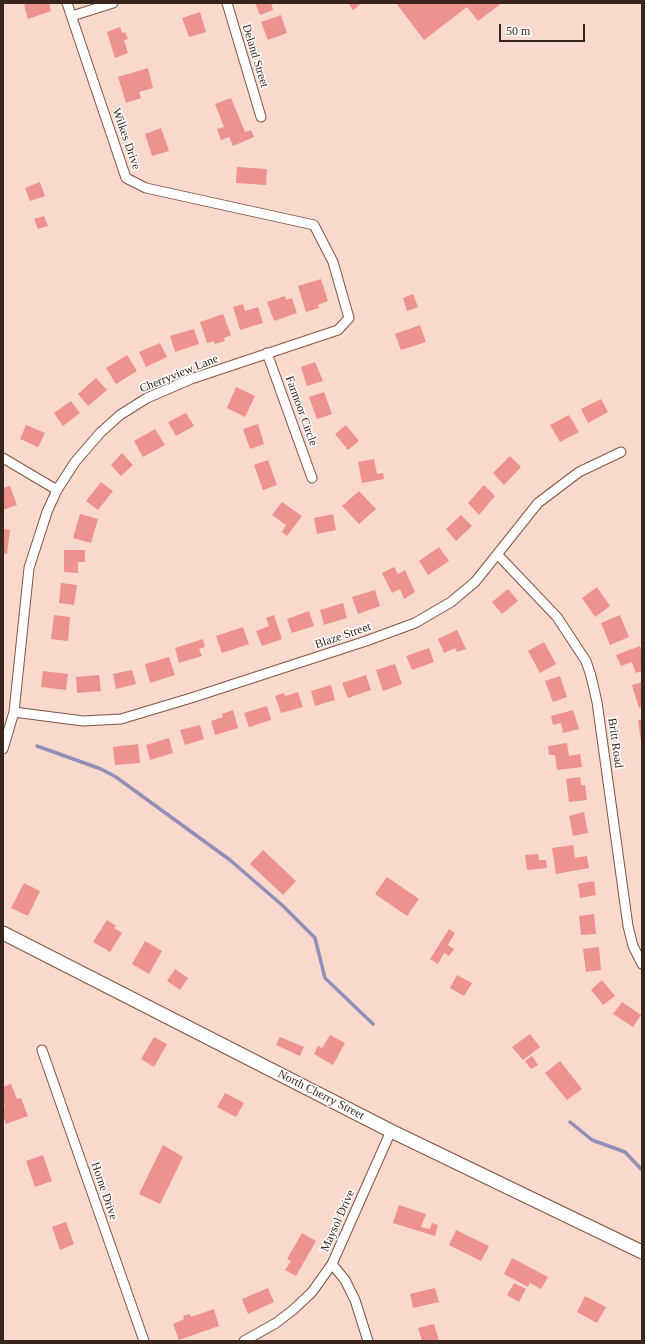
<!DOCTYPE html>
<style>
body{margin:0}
#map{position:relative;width:645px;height:1344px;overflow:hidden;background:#f9d9cd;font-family:"Times New Roman",serif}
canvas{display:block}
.frame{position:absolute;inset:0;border:4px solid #38251d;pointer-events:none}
.scale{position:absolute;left:499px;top:24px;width:86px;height:18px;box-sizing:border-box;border:2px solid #38251d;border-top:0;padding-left:5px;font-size:12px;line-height:14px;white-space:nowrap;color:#38251d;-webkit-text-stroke:3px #fff;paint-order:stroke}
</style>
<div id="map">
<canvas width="645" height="1344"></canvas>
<div class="frame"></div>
<div class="scale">50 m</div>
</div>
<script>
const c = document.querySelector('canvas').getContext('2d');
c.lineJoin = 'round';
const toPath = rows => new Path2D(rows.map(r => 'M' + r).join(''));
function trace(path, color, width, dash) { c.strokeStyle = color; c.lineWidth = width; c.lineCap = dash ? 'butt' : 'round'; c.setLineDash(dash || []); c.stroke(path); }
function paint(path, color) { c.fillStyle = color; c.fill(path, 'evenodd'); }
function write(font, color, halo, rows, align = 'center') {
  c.font = font + ' "Times New Roman",serif'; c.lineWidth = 3; c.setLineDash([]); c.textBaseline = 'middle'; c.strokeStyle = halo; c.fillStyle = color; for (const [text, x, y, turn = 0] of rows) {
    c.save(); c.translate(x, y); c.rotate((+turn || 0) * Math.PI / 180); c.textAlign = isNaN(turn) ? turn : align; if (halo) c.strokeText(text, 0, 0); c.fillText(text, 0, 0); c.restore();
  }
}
trace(toPath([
 [37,746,101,769,116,777,230,860,282,905,315,938,325,978,373,1024],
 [570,1122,592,1140,625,1152,642,1170]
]), '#928eb8', 3.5);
paint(toPath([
 [29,3,49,3,51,11,28,19,24,5],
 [255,3,271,3,273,10,260,15],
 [348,3,362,3,353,10],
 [396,3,502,3,478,21,467,7,424,40],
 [200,12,206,32,189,37,182,18],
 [281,15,287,33,268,40,261,22],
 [120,27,122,33,125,32,128,39,124,40,128,53,115,58,107,32],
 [148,68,153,88,139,92,141,98,126,103,118,77],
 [231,98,245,132,251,130,254,137,233,146,229,137,221,140,217,129,224,127,215,104],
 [161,128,169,151,152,156,145,134],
 [237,167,267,169,266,185,236,183],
 [40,182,45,196,30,201,25,188],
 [44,216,48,226,38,229,34,219],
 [321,279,328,301,318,305,319,308,306,312,298,286],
 [413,294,418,307,407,311,403,298],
 [285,296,286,300,292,298,297,313,274,321,267,302],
 [243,304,245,311,258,307,263,323,240,330,233,307],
 [223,314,231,335,224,338,225,341,215,344,214,341,207,343,200,322],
 [420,325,426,342,401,350,395,334],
 [194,329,199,344,175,352,170,336],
 [160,343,167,357,146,367,139,352],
 [127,355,137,371,116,384,106,368],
 [315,362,323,381,307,386,301,367],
 [96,378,107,390,88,406,78,394],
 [236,387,255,396,245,417,227,408],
 [324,392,332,414,317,419,309,397],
 [601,399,608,412,588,423,581,409],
 [71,401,80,413,63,426,54,413],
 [186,413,194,426,176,436,168,422],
 [569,415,579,432,560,442,550,425],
 [258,424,264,444,250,449,243,429],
 [26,425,45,433,38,447,20,439],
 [346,425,359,441,348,450,335,434],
 [155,429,165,445,143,457,134,441],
 [122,453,133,465,121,476,111,465],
 [510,456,521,467,504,485,493,473],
 [374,459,377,474,383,473,384,479,362,483,358,462],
 [268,460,277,485,263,490,254,465],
 [101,482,113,491,98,510,86,501],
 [484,485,495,496,479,515,468,503],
 [10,486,17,505,3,510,3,488],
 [359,491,376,509,359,524,342,506],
 [282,502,302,516,287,536,282,532,286,525,272,515],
 [80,514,98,519,91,543,73,538],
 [333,514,336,530,317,534,314,518],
 [461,515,472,526,456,541,446,529],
 [3,529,10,530,7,554,3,553],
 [439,547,449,561,428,575,419,561],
 [64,550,85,550,85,562,78,562,78,573,64,572],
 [394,567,398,574,405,570,415,592,404,599,400,589,392,593,382,573],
 [61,583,77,585,74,605,59,603],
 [597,587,610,606,595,617,582,598],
 [508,589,518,601,502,614,492,602],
 [375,590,380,606,358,614,352,597],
 [343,603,347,618,324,625,320,610],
 [309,611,314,626,292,633,287,619],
 [54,615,70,617,68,641,51,639],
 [274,615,282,639,262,646,256,631,269,626,266,618],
 [620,615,629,637,610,645,601,623],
 [243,627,249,644,222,653,216,636],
 [457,630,466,649,457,652,455,648,444,653,438,639],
 [203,639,205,647,199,649,202,656,179,663,175,648],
 [544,642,556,664,540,673,528,651],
 [640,646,642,652,642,671,636,673,632,662,621,666,616,655],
 [429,648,434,662,412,670,406,656],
 [169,657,175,675,150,683,145,664],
 [395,664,402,684,383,691,376,670],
 [132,670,136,684,116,689,113,674],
 [43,671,68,674,66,690,41,687],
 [99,675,101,691,77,693,76,677],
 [366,675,371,690,348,698,342,683],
 [560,676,567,697,553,702,545,681],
 [642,682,642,707,639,708,632,685],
 [331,685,335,700,315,706,311,691],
 [298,692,303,707,281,713,275,696,284,693,285,696],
 [267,706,271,720,249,727,244,713],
 [233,710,238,728,215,735,211,721,223,717,222,714],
 [573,710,579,729,563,733,561,723,553,725,551,716],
 [638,720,642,720,642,741,641,741],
 [200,725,204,739,185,745,180,730],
 [169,738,173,753,150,760,146,745],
 [567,743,569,756,580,754,582,767,557,770,555,755,549,755,548,746],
 [138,744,140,763,115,765,113,747],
 [580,777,581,785,585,785,587,800,569,802,566,779],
 [584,812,588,833,573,836,569,816],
 [573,845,575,858,587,856,589,868,556,874,552,848],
 [263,850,296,881,283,895,250,864],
 [538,854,539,860,546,860,547,868,527,870,525,855],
 [387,877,419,899,407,916,375,894],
 [594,881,596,895,580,898,578,884],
 [24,883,40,891,28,916,11,908],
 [594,914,596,934,581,935,579,916],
 [107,920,116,926,114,928,122,933,110,952,93,942],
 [449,929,455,933,448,945,454,949,449,956,444,953,438,964,430,959],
 [145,941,162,951,149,974,132,964],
 [599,947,601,970,586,972,583,949],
 [175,969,188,978,180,990,167,981],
 [457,975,472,983,464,996,450,988],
 [602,980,615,996,603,1005,591,990],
 [622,1002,641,1015,633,1027,613,1014],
 [530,1034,540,1047,523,1060,512,1047],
 [330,1035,345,1043,333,1065,314,1054,318,1046,322,1048],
 [154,1037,167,1044,154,1067,141,1059],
 [280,1037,304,1047,300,1056,276,1045],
 [532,1056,538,1065,531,1069,525,1061],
 [560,1061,582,1089,567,1100,545,1073],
 [11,1084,17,1099,21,1098,28,1116,6,1124,3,1116,3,1106,5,1106,3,1100,3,1087],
 [225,1093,244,1103,236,1117,217,1107],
 [163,1145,183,1157,160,1204,139,1194],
 [43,1155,52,1181,35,1187,26,1161],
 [399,1205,426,1214,421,1227,430,1229,432,1223,438,1225,435,1236,393,1223],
 [66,1222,74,1244,60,1250,52,1227],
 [456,1230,489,1246,481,1261,449,1245],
 [302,1233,316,1241,296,1276,285,1270,291,1261,287,1259],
 [512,1258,548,1277,541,1289,530,1283,528,1287,504,1274],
 [514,1283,526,1289,519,1302,507,1295],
 [268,1288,274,1302,248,1314,242,1299],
 [435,1288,439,1302,413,1308,410,1294],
 [585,1296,606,1307,597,1323,577,1312],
 [214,1309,219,1326,179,1340,173,1324,184,1319,183,1316,190,1314,191,1317],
 [434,1324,439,1341,422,1341,418,1328]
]), '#ed928e');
const street = toPath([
 [227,3,261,117],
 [72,16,113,3],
 [267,353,312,478],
 [3,458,57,490],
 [498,555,557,617,586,661,591,676,597,702,628,926,633,946,642,964],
 [14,712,83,721,121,719,191,698,366,641,415,623,451,602,475,582,538,503,579,472,621,452],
 [3,749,14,712,29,568,47,512,57,490,75,462,100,433,120,415,147,398,191,379,338,330,349,318,333,262,314,225,146,188,126,178,67,3],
 [42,1050,144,1341],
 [332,1264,345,1280,355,1300,368,1341],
 [244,1341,276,1323,293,1310,312,1292,332,1264,391,1131]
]);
const secondary = toPath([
 [3,933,391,1131,642,1252]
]);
trace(street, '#815543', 11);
trace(secondary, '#815543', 15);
trace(street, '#fff', 9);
trace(secondary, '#fff', 13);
write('12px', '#38251d', '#fff', [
 ["Deland Street",255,56,73],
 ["Wilkes Drive",126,139,71],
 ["Cherryview Lane",179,374,-22],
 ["Farmoor Circle",301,411,70],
 ["Blaze Street",343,636,-19],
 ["Britt Road",615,743,82],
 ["North Cherry Street",321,1095,27],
 ["Horne Drive",104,1191,71],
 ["Maysol Drive",338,1221,-66]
]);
</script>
